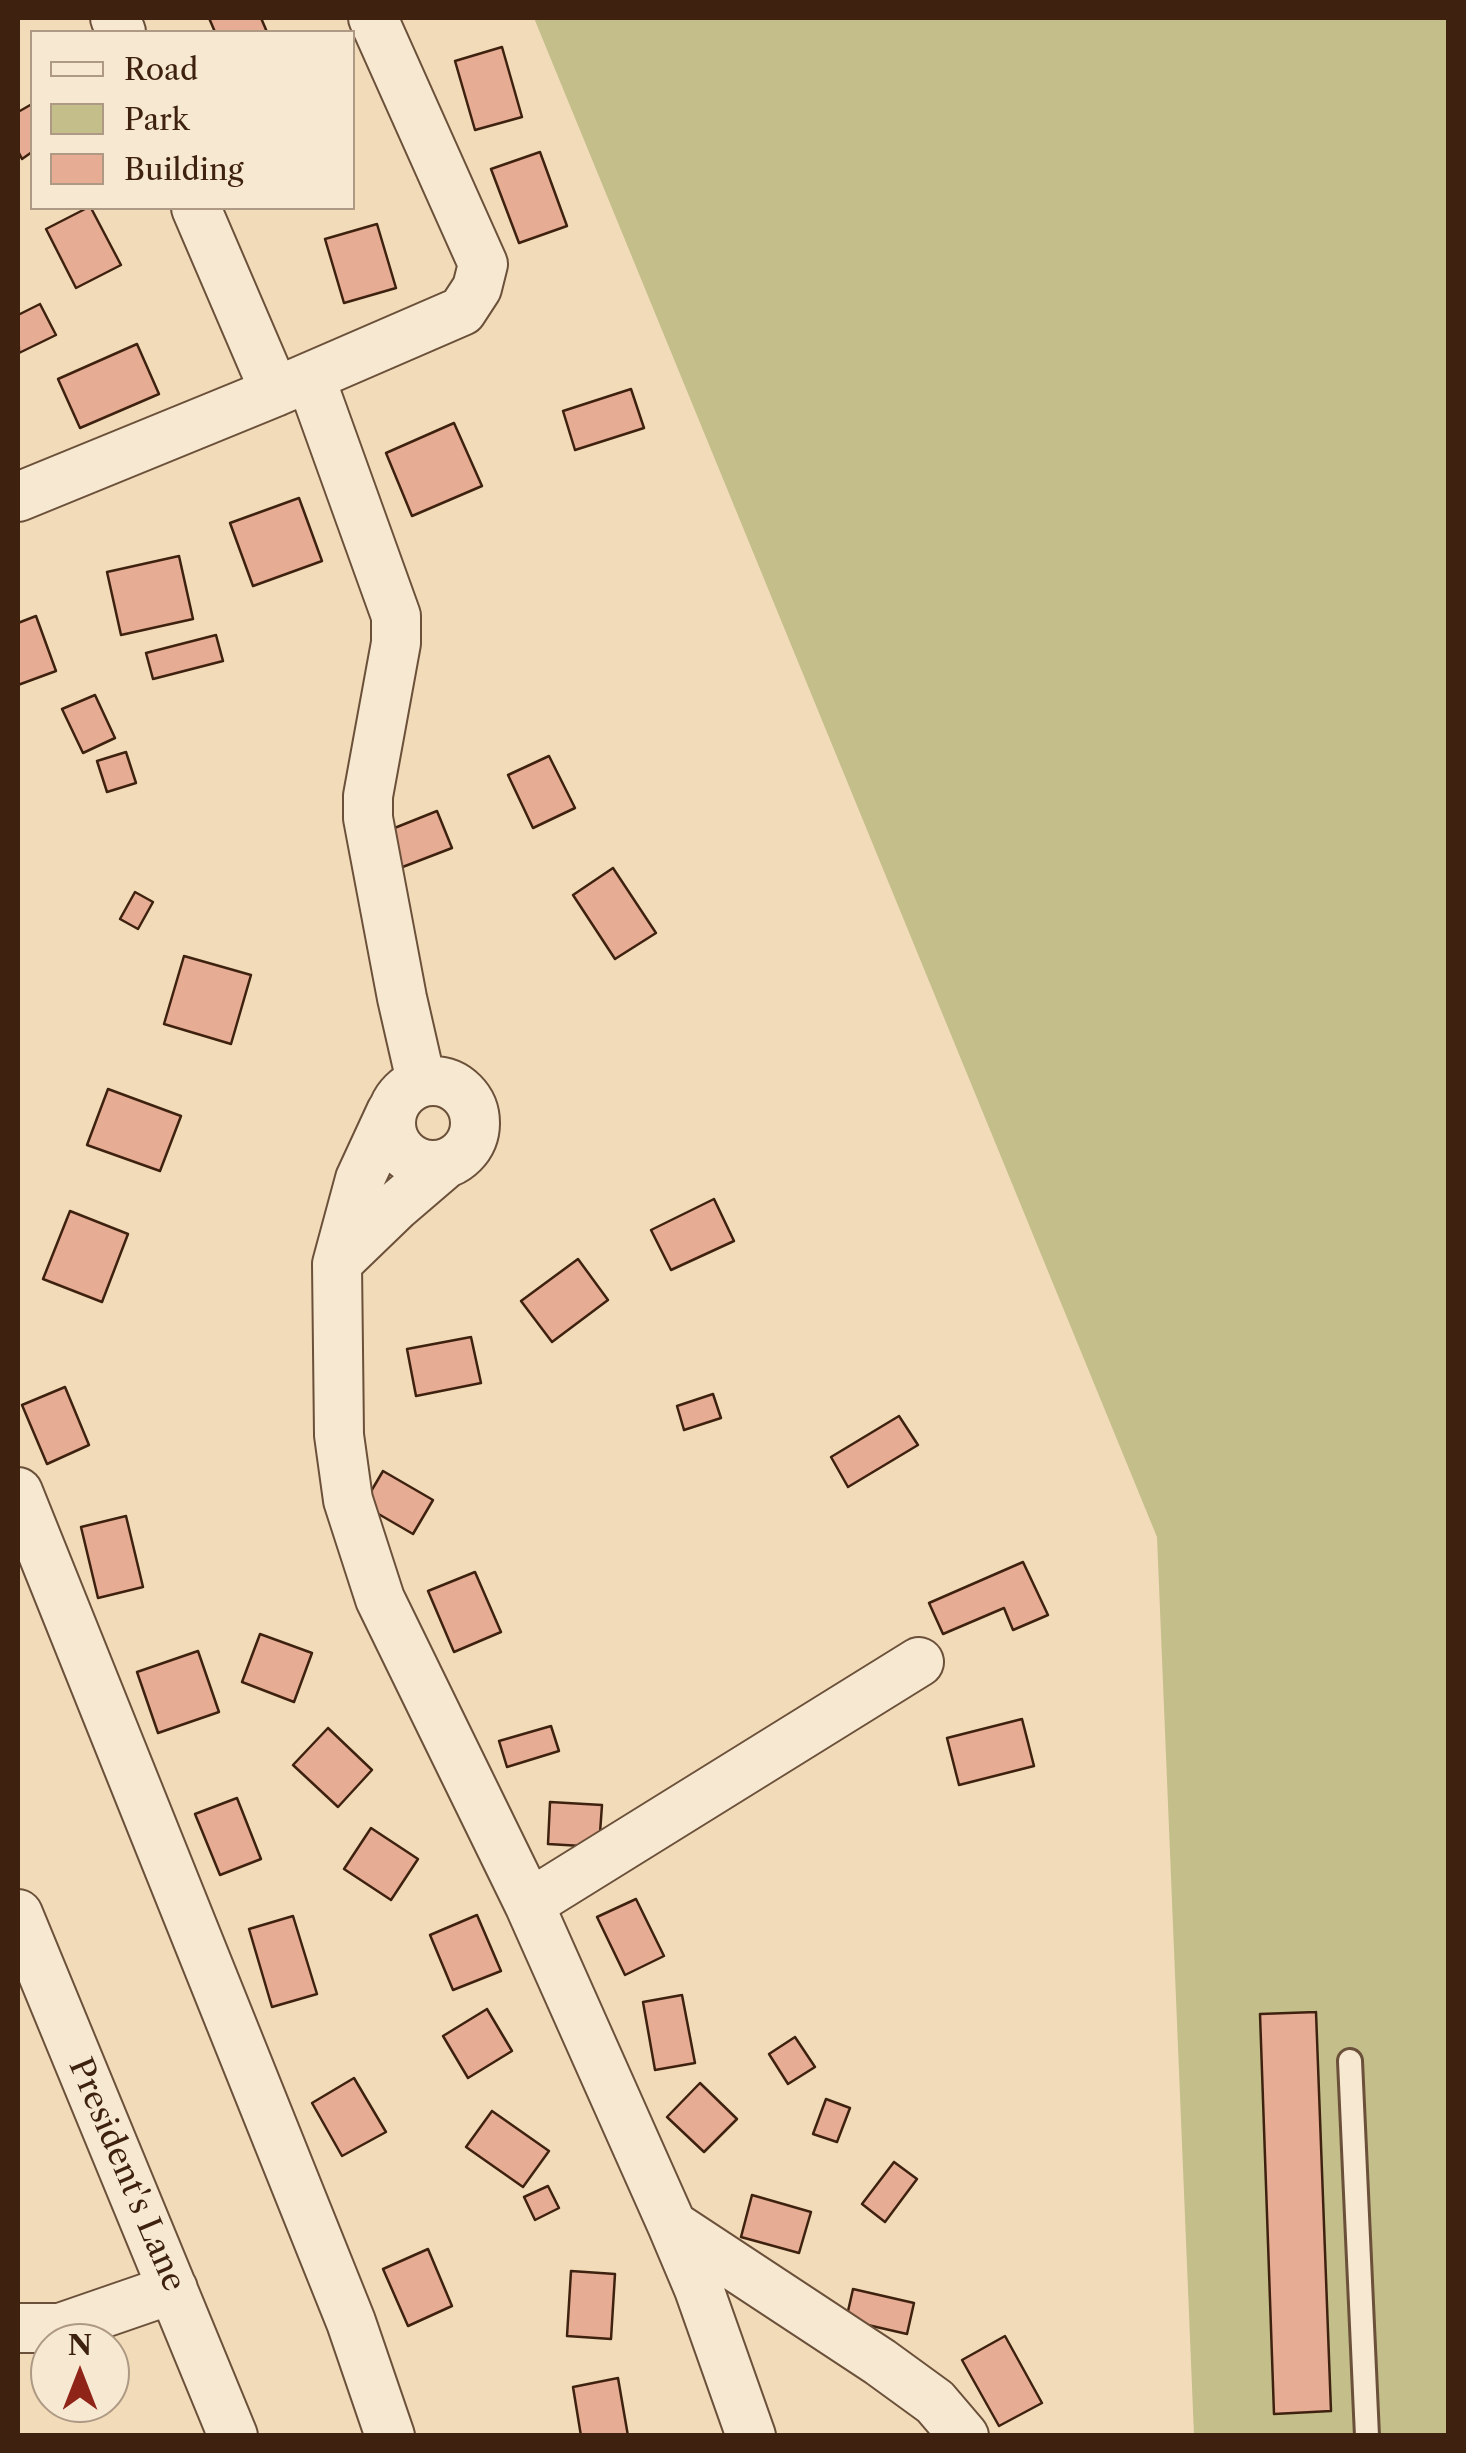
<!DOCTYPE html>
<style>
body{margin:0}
#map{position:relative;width:1466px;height:2453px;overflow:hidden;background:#f2dbb9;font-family:"Libre Caslon Text",serif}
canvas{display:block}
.frame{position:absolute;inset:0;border:20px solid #3e220f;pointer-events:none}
.legend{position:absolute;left:30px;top:30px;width:325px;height:180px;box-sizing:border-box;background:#f7e8d2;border:2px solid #ad9984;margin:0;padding:12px 18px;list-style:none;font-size:30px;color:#3e220f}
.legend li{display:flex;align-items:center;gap:20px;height:50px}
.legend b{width:50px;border:2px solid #ad9984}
.north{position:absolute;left:30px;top:2323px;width:100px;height:100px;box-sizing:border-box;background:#f7e8d2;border:2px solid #ad9984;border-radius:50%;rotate:0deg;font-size:28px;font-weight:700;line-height:40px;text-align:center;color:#3e220f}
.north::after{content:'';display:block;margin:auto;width:35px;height:45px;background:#8f2418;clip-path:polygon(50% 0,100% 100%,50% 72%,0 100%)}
</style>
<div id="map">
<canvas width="1466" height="2453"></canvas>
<div class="frame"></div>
<ul class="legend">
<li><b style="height:12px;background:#f7e8d2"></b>Road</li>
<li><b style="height:28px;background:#c3be8a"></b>Park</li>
<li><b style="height:28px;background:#e6ac94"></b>Building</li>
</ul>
<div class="north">N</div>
</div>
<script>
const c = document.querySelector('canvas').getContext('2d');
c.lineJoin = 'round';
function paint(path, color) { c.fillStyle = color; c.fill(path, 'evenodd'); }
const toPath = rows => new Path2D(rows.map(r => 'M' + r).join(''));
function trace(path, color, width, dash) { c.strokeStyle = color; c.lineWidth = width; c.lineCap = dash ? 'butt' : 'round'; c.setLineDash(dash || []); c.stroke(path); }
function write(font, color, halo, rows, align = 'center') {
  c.font = font + ' "Libre Caslon Text",serif'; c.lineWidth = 10; c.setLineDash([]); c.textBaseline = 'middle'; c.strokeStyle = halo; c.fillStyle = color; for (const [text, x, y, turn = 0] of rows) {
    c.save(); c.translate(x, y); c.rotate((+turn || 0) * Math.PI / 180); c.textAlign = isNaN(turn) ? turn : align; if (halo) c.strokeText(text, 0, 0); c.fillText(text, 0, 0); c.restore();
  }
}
paint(toPath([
 [534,18,1448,18,1448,2435,1194,2435,1157,1537]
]), '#c3be8a');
const building = toPath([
 [209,18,261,18,267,32,215,32,209,18],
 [502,47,522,117,475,130,455,61,502,47],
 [32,104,32,152,22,159,18,151,18,112,32,104],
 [540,152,567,226,519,243,491,169,540,152],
 [87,208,91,208,121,265,76,288,46,229,87,208],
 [377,224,396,288,344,303,325,239,377,224],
 [40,304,56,335,19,353,18,315,40,304],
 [137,344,159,394,80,428,58,379,137,344],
 [631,389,644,428,575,450,563,411,631,389],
 [454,423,482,486,412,516,386,453,454,423],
 [299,498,322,561,253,586,230,523,299,498],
 [179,556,193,619,121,635,107,572,179,556],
 [36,616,56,671,18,685,18,623,36,616],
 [216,635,223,661,153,679,146,653,216,635],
 [95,695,115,738,83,753,62,709,95,695],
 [126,752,136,783,107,792,97,761,126,752],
 [549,756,575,808,533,828,508,775,549,756],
 [437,811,452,848,387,873,372,837,437,811],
 [613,868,656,933,615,959,573,895,613,868],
 [135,892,153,902,138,929,120,919,135,892],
 [184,956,251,975,231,1044,164,1024,184,956],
 [108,1089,181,1116,160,1171,87,1145,108,1089],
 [714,1199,734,1241,671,1270,651,1230,714,1199],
 [70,1211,128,1234,102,1302,43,1279,70,1211],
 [578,1259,608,1300,552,1342,521,1301,578,1259],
 [471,1337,481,1383,416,1396,407,1349,471,1337],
 [65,1387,89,1445,47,1464,22,1405,65,1387],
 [713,1394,721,1418,684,1430,677,1406,713,1394],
 [899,1416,918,1445,848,1487,831,1457,899,1416],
 [383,1471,433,1500,413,1534,363,1505,383,1471],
 [126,1516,143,1587,98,1598,81,1527,126,1516],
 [1023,1562,1048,1615,1013,1630,1004,1608,943,1634,929,1603,1023,1562],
 [475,1572,501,1632,454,1652,428,1591,475,1572],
 [260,1634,312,1653,294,1702,242,1682,260,1634],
 [198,1651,219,1712,158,1733,137,1672,198,1651],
 [1022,1719,1034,1766,959,1785,947,1738,1022,1719],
 [551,1726,559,1751,507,1767,499,1741,551,1726],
 [328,1728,372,1770,338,1807,293,1765,328,1728],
 [237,1798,261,1859,220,1875,195,1814,237,1798],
 [550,1802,602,1805,599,1847,548,1844,550,1802],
 [371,1828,418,1859,391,1900,344,1869,371,1828],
 [636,1899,664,1956,625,1975,597,1917,636,1899],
 [477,1915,501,1971,453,1990,430,1935,477,1915],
 [293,1916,317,1994,272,2007,249,1929,293,1916],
 [682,1995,695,2063,655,2070,643,2002,682,1995],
 [487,2009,512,2051,468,2078,443,2036,487,2009],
 [1316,2012,1331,2411,1274,2414,1260,2014,1316,2012],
 [795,2037,815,2067,788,2084,769,2054,795,2037],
 [354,2078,386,2132,342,2156,312,2103,354,2078],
 [700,2083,737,2119,704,2152,667,2117,700,2083],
 [826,2099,850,2108,837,2142,813,2134,826,2099],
 [492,2111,549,2151,523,2187,466,2147,492,2111],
 [894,2162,917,2179,885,2222,862,2204,894,2162],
 [548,2186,559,2208,535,2220,524,2197,548,2186],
 [752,2195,811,2212,799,2253,741,2237,752,2195],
 [428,2249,452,2306,408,2326,383,2269,428,2249],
 [571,2271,615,2274,611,2339,567,2336,571,2271],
 [853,2289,914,2303,907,2334,846,2320,853,2289],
 [1005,2336,1042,2403,999,2426,962,2360,1005,2336],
 [618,2378,628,2436,581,2436,573,2387,618,2378]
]);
paint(building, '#e6ac94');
trace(building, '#3e220f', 2.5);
const lane = toPath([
 [1350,2061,1367,2436]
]);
const street = toPath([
 [115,18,121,32],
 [196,208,275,392],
 [310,377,396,616,396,643,368,796,368,818,402,998,421,1081],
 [18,497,275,392,462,311,477,288,483,264,373,18],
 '391 1123a42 42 0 1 1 84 0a42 42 0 1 1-84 0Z',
 [391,1112,360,1179,337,1264,339,1435,348,1500,380,1599,529,1904,672,2225,699,2289,751,2436],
 [339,1261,396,1206,445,1164],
 [18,1492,351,2322,390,2436],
 [529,1904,919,1662],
 [18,1914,233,2436],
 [672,2225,880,2362,935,2402,964,2436],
 [18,2328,60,2328,173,2289]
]);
trace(lane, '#6b503a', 28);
trace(street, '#6b503a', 52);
trace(lane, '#f7e8d2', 22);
trace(street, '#f7e8d2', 48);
write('32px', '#3e220f', '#f7e8d2', [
 ["President's Lane",126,2175,67]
]);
</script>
